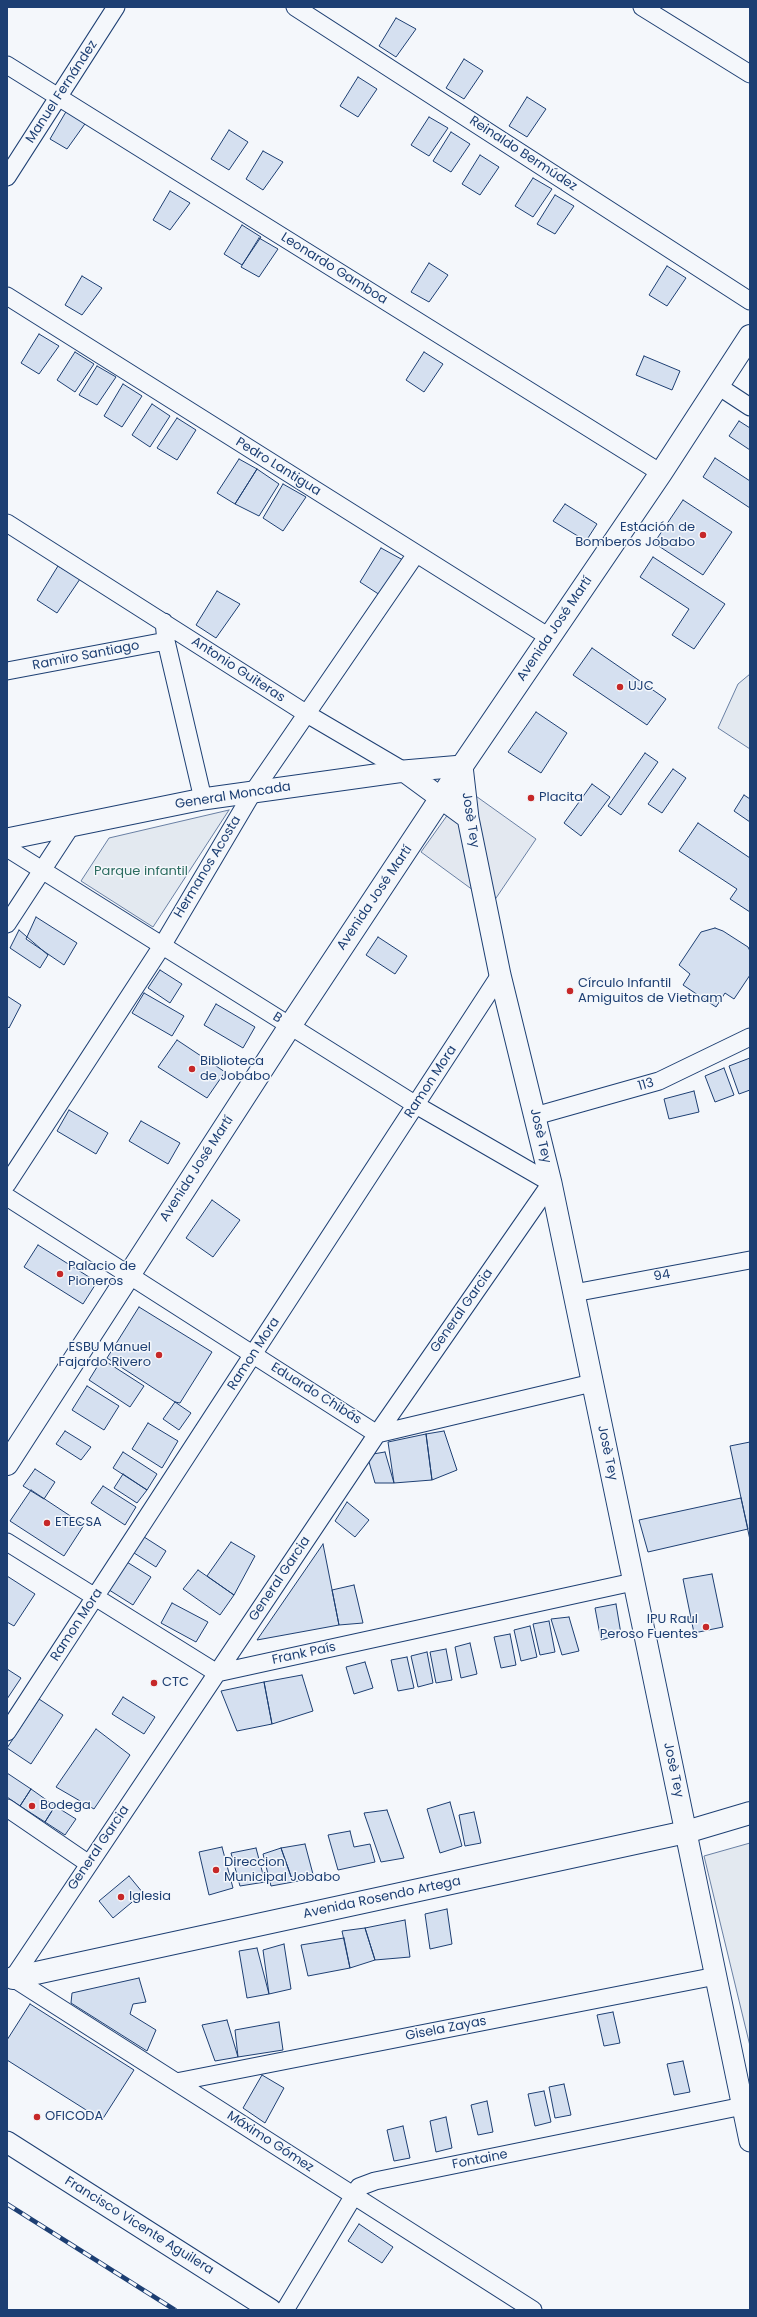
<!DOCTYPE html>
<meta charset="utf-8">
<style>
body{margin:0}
#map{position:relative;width:757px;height:2317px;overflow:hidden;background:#f4f7fb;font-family:Poppins,sans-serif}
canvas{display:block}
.frame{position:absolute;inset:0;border:8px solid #1d3f73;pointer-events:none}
</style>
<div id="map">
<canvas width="757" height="2317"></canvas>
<div class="frame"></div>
</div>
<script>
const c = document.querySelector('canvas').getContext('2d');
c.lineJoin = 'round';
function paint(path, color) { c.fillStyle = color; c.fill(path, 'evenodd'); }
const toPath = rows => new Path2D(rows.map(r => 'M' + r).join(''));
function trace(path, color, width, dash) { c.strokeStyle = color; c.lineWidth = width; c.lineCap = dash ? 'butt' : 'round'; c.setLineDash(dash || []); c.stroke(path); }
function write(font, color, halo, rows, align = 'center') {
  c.font = font + ' Poppins,sans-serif'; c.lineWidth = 3; c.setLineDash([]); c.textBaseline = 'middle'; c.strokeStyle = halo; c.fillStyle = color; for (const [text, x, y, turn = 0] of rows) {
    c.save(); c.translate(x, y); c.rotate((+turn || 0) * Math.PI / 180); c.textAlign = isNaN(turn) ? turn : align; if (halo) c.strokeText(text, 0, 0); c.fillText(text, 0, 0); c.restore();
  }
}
const green = toPath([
 [750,674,750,749,718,728,738,684,750,674],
 [229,810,153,927,81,881,109,838,229,810],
 [750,1843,750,2046,704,1856,750,1843]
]);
paint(green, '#e3e9f0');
trace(green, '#687fa3', 1);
const parking = toPath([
 [466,789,536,839,492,904,421,852,466,789]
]);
paint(parking, '#e3e8f0');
trace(parking, '#687fa3', 1);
const building = toPath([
 [396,18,416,29,396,57,379,46,396,18],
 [464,59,483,71,464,99,446,88,464,59],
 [358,77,377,89,358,117,340,106,358,77],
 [527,97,546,109,527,137,509,126,527,97],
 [67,110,87,121,67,149,50,139,67,110],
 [429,117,448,128,429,156,411,145,429,117],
 [229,130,248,142,229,170,211,159,229,130],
 [451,132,470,144,451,172,433,161,451,132],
 [263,151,283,162,263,190,246,179,263,151],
 [480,155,499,167,480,195,462,184,480,155],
 [533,178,552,189,533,217,515,206,533,178],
 [170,191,190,203,170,230,153,220,170,191],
 [555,195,574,206,555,234,537,224,555,195],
 [242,225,261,237,242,265,224,254,242,225],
 [259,238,278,249,259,277,241,267,259,238],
 [429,263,448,275,429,302,411,292,429,263],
 [667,266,686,278,667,306,649,295,667,266],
 [82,276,102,288,82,315,65,305,82,276],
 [39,334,59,346,39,374,21,363,39,334],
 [75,352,94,364,75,392,57,380,75,352],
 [424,352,443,364,424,392,406,380,424,352],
 [644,356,680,371,672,390,636,375,644,356],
 [97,366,116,377,97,405,79,395,97,366],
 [123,384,142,396,122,427,104,416,123,384],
 [152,404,170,416,150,447,132,435,152,404],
 [177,418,196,430,177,460,157,448,177,418],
 [739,421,750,428,750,450,729,436,739,421],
 [715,458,750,481,750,508,703,477,715,458],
 [239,459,257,469,235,504,217,493,239,459],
 [257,469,279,484,259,516,235,504,257,469],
 [283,484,306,497,283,531,263,518,283,484],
 [683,500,732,532,703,575,654,543,683,500],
 [565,504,597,524,586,541,553,521,565,504],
 [381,548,403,560,380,595,360,582,381,548],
 [653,557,725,604,694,649,672,635,689,609,640,577,653,557],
 [58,566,80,579,57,613,37,600,58,566],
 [217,591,240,604,216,638,196,625,217,591],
 [592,648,666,699,647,725,573,675,592,648],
 [536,712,567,733,541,773,508,752,536,712],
 [645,753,658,762,621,815,608,806,645,753],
 [673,769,686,778,662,813,648,804,673,769],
 [592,784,610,797,581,836,564,823,592,784],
 [744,795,750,799,750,822,734,811,744,795],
 [698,823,750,858,750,912,730,899,737,889,679,851,698,823],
 [36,917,77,943,64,965,26,939,36,917],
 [715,928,723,931,748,947,750,951,750,975,734,999,725,993,716,1007,683,985,690,974,679,965,701,932,715,928],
 [19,930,48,955,40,968,10,948,19,930],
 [378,937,407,956,395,974,366,955,378,937],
 [160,970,182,984,170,1003,148,988,160,970],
 [144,993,184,1016,172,1036,132,1013,144,993],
 [7,996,21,1005,9,1028,7,1026,7,996],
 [216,1004,255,1027,243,1048,204,1025,216,1004],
 [177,1040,225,1072,207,1098,158,1067,177,1040],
 [750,1058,750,1090,739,1094,729,1066,750,1058],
 [724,1068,734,1095,715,1102,705,1076,724,1068],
 [694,1091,699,1112,669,1119,664,1099,694,1091],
 [69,1110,108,1133,96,1154,57,1131,69,1110],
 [141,1121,180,1143,168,1164,129,1141,141,1121],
 [212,1200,240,1220,213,1257,186,1238,212,1200],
 [38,1245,97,1282,83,1304,24,1267,38,1245],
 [139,1307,212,1352,180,1403,175,1402,107,1358,139,1307],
 [102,1359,144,1386,130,1407,89,1380,102,1359],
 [87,1386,119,1406,104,1430,72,1410,87,1386],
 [175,1402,191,1413,179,1430,163,1419,175,1402],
 [148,1423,178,1441,162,1468,132,1449,148,1423],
 [65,1431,91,1447,81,1460,56,1444,65,1431],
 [444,1431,457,1470,432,1480,426,1434,444,1431],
 [426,1434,432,1480,394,1483,388,1442,426,1434],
 [750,1442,750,1540,730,1446,750,1442],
 [123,1452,157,1474,147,1490,113,1468,123,1452],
 [385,1452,394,1483,375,1483,367,1455,385,1452],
 [35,1469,55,1482,44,1499,23,1486,35,1469],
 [123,1474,147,1490,137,1503,114,1488,123,1474],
 [103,1486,136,1507,125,1525,91,1503,103,1486],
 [31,1490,84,1525,64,1556,10,1521,31,1490],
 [741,1498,748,1529,648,1552,639,1520,741,1498],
 [347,1502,369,1520,355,1537,335,1521,347,1502],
 [141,1535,166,1551,156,1567,131,1551,141,1535],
 [231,1542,255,1556,234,1595,207,1576,231,1542],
 [323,1544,339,1625,257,1640,323,1544],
 [122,1559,151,1577,133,1605,106,1588,122,1559],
 [198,1570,234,1595,220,1615,183,1589,198,1570],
 [712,1574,723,1627,694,1633,683,1579,712,1574],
 [7,1576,35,1594,14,1626,7,1622,7,1576],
 [354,1585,363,1623,339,1625,332,1590,354,1585],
 [172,1603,208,1622,196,1642,161,1623,172,1603],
 [616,1604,621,1634,601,1640,595,1608,616,1604],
 [569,1617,579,1651,562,1655,551,1619,569,1617],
 [549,1621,555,1652,540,1655,533,1624,549,1621],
 [530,1626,537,1657,521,1661,514,1630,530,1626],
 [510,1634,516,1665,501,1668,494,1637,510,1634],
 [470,1643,477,1674,461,1678,455,1647,470,1643],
 [446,1649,452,1680,436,1683,430,1652,446,1649],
 [427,1652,433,1683,418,1687,411,1656,427,1652],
 [407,1657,414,1688,398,1691,391,1660,407,1657],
 [365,1662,373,1688,354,1694,346,1667,365,1662],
 [7,1669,21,1678,7,1699,7,1669],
 [302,1675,313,1711,272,1724,264,1682,302,1675],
 [264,1682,272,1724,237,1731,221,1691,264,1682],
 [123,1697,155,1717,144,1734,112,1714,123,1697],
 [39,1699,63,1715,31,1764,7,1748,39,1699],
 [96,1729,130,1755,94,1809,56,1787,96,1729],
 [7,1773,31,1789,20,1806,7,1797,7,1773],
 [31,1789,55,1806,45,1822,20,1806,31,1789],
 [450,1802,462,1846,440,1853,427,1809,450,1802],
 [55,1806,76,1819,65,1835,45,1822,55,1806],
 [387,1810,404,1858,381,1862,364,1813,387,1810],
 [474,1812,481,1843,465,1846,459,1815,474,1812],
 [350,1831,354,1847,370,1844,375,1862,338,1870,328,1835,350,1831],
 [305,1844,314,1878,293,1882,281,1848,305,1844],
 [222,1847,233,1888,209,1895,199,1852,222,1847],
 [256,1848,265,1882,240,1886,231,1853,256,1848],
 [281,1848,293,1882,271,1886,263,1854,281,1848],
 [129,1876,143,1893,113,1918,99,1901,129,1876],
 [447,1909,452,1944,430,1949,425,1914,447,1909],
 [405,1920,410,1957,375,1960,365,1928,405,1920],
 [365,1928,375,1960,350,1968,342,1931,365,1928],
 [344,1938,350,1968,308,1976,301,1945,344,1938],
 [284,1944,291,1989,269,1994,263,1950,284,1944],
 [257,1948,269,1994,247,1998,239,1951,257,1948],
 [139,1978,146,2002,133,2004,130,2014,156,2030,147,2051,71,2003,72,1993,139,1978],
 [30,2004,134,2070,102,2120,7,2060,7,2040,30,2004],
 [613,2012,620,2043,604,2046,597,2015,613,2012],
 [227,2020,238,2057,215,2061,202,2025,227,2020],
 [279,2022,283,2050,238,2057,235,2030,279,2022],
 [683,2061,690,2092,674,2095,667,2064,683,2061],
 [262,2075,284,2088,265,2123,243,2108,262,2075],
 [564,2084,571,2115,555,2118,549,2087,564,2084],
 [544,2091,551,2122,535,2126,528,2094,544,2091],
 [487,2101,493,2132,478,2135,471,2105,487,2101],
 [446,2117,452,2148,436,2152,430,2121,446,2117],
 [403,2126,410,2158,394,2161,387,2130,403,2126],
 [359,2224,393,2247,382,2263,348,2241,359,2224]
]);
paint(building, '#d5e0f0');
trace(building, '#1d3f73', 1);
const minor = toPath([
 [295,7,750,301],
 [642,7,750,74],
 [7,65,661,473],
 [7,177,116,7],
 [7,296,549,637],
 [718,386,750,407],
 [7,523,307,714,404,771],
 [164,622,166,641,203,799],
 [7,671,166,641],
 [7,848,416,1105,551,1183,377,1434,13,1978,533,2310],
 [7,924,71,826],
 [535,1116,659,1081,750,1037],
 [7,1184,162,946,253,792,416,554],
 [7,1197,377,1434,592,1383],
 [574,1293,750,1260],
 [7,1542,217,1673,633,1582],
 [7,1732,500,975],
 [7,1808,89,1864],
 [176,2082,716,1976],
 [285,2310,359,2187,375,2181,743,2106]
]);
const tertiary = toPath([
 [404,771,468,818],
 [7,839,203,799,404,771,462,766,468,818,500,975,551,1183,750,2141],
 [7,2142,271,2310]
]);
const secondary = toPath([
 [7,1464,290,1026,462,766,661,473,750,336],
 [13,1978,686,1832,750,1813]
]);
trace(minor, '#1d3f73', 19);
trace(tertiary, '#1d3f73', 23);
trace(secondary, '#1d3f73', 24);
trace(minor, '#f4f7fb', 17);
trace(tertiary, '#f4f7fb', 21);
trace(secondary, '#f4f7fb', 22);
const rail = toPath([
 [7,2204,175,2310]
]);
trace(rail, '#1d3f73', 4.5);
trace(rail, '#f4f7fb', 3, [9]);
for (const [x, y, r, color] of [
 [703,535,4,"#c62828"],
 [620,687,4,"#c62828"],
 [531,798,4,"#c62828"],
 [570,991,4,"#c62828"],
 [192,1069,4,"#c62828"],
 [60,1274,4,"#c62828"],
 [159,1355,4,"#c62828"],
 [47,1523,4,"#c62828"],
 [706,1627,4,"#c62828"],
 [154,1683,4,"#c62828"],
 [32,1806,4,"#c62828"],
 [216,1870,4,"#c62828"],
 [121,1897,4,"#c62828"],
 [37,2117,4,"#c62828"]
]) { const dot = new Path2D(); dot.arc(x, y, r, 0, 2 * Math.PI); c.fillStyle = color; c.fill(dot); trace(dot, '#f4f7fb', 1.5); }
write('13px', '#1d3f73', '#f4f7fb', [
 ["Manuel Fernández",62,92,-57],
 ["Reinaldo Bermúdez",523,154,33],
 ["Leonardo Gamboa",334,269,32],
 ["Pedro Lantigua",278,467,32],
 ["Avenida José Martí",555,629,-56],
 ["Ramiro Santiago",86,656,-11],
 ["Antonio Guiteras",238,670,33],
 ["General Moncada",233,796,-9],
 ["Josè Tey",470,820,81],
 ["Hermanos Acosta",208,867,-59],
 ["Avenida José Martí",375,898,-56],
 ["B",277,1018,32],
 ["Ramon Mora",431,1082,-57],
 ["113",646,1085,-16],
 ["Josè Tey",540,1136,77],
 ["Avenida José Martí",197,1169,-57],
 ["94",662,1276,-11],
 ["General Garcia",462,1311,-55],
 ["Ramon Mora",254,1354,-57],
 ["Eduardo Chibás",316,1394,32],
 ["Josè Tey",607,1453,78],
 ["General Garcia",280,1579,-56],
 ["Ramon Mora",77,1625,-57],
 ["Frank País",304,1654,-12],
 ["Josè Tey",673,1770,78],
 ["General Garcia",99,1848,-56],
 ["Avenida Rosendo Artega",382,1898,-12],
 ["Gisela Zayas",446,2029,-11],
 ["Máximo Gómez",270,2142,33],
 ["Fontaine",480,2160,-11],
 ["Francisco Vicente Aguilera",139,2226,32]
]);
write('13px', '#1d3f73', '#f4f7fb', [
 ["Estación de",695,528,"right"],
 ["Bomberos Jobabo",695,543,"right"],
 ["UJC",628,687],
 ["Placita",539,798],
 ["Círculo Infantil",578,984],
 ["Amiguitos de Vietnam",578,999],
 ["Biblioteca",200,1062],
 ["de Jobabo",200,1077],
 ["Palacio de",68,1267],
 ["Pioneros",68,1282],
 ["ESBU Manuel",151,1348,"right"],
 ["Fajardo Rivero",151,1363,"right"],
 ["ETECSA",55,1523],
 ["IPU Raul",698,1620,"right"],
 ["Peroso Fuentes",698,1635,"right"],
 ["CTC",162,1683],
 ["Bodega",40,1806],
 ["Direccion",224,1863],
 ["Municipal Jobabo",224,1878],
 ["Iglesia",129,1897],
 ["OFICODA",45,2117]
], 'left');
write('13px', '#2c6c60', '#f4f7fb', [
 ["Parque infantil",141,872]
]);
</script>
